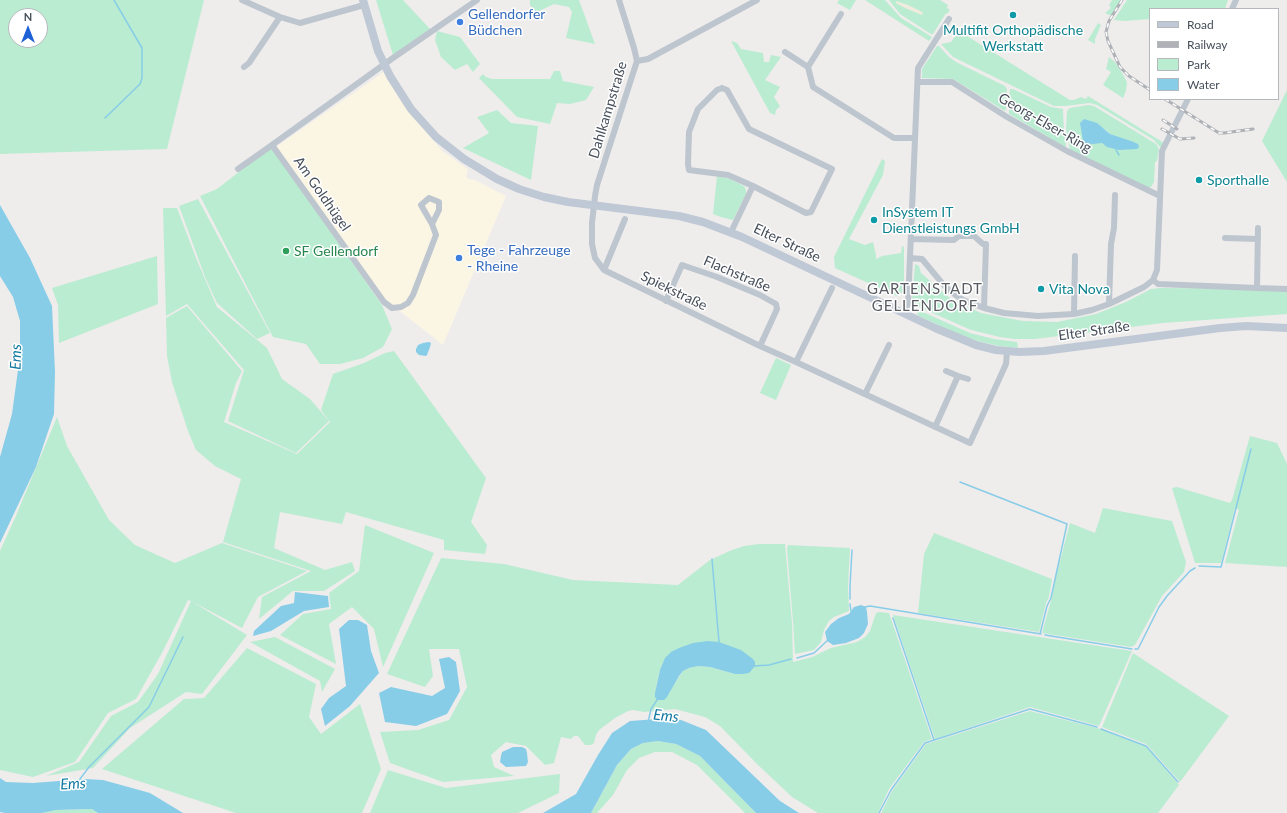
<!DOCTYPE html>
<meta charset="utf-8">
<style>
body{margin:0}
#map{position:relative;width:1287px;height:813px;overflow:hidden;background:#efecec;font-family:Lato,sans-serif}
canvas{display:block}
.legend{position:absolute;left:1149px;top:8px;width:130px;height:92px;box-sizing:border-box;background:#fff;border:1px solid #b5b8bd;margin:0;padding:5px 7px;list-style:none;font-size:12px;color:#454e59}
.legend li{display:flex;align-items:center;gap:8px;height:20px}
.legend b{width:20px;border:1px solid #b5b8bd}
.north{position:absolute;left:8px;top:8px;width:40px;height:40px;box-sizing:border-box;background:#fff;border:1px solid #b5b8bd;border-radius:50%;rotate:0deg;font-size:11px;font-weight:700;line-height:16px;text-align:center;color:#454e59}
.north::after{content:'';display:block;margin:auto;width:14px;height:18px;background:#1e61d7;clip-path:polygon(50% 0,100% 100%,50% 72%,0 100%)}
</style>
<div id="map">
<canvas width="1287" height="813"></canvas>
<ul class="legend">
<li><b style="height:5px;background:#bfc8d5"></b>Road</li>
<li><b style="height:5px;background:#aeb1b6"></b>Railway</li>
<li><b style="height:11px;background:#baecd1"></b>Park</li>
<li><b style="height:11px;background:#88cde8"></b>Water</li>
</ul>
<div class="north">N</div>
</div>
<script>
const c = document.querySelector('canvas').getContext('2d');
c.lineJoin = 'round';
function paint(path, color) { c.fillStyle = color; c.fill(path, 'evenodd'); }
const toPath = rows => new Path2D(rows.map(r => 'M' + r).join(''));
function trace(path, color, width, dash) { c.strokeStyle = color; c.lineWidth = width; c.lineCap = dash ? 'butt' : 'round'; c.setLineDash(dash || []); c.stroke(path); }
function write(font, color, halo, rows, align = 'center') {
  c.font = font + ' Lato,sans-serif'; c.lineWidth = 3; c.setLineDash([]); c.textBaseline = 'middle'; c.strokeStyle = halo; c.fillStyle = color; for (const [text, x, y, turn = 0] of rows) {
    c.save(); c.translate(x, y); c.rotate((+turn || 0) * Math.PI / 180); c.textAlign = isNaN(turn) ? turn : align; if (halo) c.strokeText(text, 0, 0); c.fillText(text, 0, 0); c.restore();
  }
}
paint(toPath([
 [384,72,410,111,442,151,468,169,466,177,469,179,475,180,506,196,443,345,392,305,384,300,276,147]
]), '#fbf6e4');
paint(toPath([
 [0,0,204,0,167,149,0,154],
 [16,16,40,16,40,40,16,40],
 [376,0,403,0,430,29,393,55],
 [530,0,579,0,595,44,566,38,572,12,569,7,554,4,537,12,534,10,530,5],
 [839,0,856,0,850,10,837,3],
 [865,0,885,0,901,18,932,37,929,41],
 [889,0,940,0,948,5,947,8,950,10,947,14,946,13,933,34,931,34,900,14],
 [1112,0,1121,0,1112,16,1105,13,1111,8,1109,5],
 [1127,0,1228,0,1225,9,1150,9,1150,19,1125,21,1114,20],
 [1098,23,1101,25,1095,39,1095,44,1088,40],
 [437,31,460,37,480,64,473,72,467,64,455,70,441,57,435,40],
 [959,31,1070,100,1074,100,1081,97,1086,99,1088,96,1164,143,1161,148,1154,140,1097,105,1090,103,1065,106,1054,106,953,57,941,44,951,42],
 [731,41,737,43,741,49,763,53,764,62,769,62,771,55,781,57,765,80,780,87,774,97,780,106,776,110,775,115,770,113],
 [937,46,939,46,949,57,956,62,1005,86,1007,89,1006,108,1005,111,953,79,922,78,922,69],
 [1109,57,1115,62,1121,71,1127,82,1126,91,1123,98,1103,85,1111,72,1106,69],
 [554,71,560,71,563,81,594,87,586,100,570,104,557,103,550,124,517,117,479,78,483,74,486,77,492,79,550,79],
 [1010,89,1013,89,1051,107,1063,109,1064,132,1066,146,1065,147,1009,114,1009,98],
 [1287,90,1287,182,1262,141],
 [1088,105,1094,106,1156,144,1159,149,1157,161,1155,162,1154,182,1151,187,1148,188,1070,150,1066,129,1067,111,1070,108],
 [1105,129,1110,134,1119,138,1104,145,1102,143],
 [497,110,511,123,538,126,531,180,463,148,489,133,477,117],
 [271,147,382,305,392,329,383,347,363,358,340,364,320,364,306,344,273,337,200,196,217,189],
 [882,159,885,161,883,175,849,239,865,245,873,242,876,255,876,259,882,256,901,253,902,246,904,247,904,290,903,292,897,296,835,268,834,257],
 [717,176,730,179,744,186,746,190,746,194,733,220,721,217,713,214],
 [198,199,270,333,257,339,217,303,205,277,179,206],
 [163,208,177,208,196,258,217,307,267,348,282,379,310,399,329,421,296,453,228,421,244,370,187,304,166,316],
 [157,256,158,304,59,343,58,305,52,288],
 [915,264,919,266,921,273,952,300,981,313,1023,321,1057,322,1096,314,1126,302,1151,289,1160,288,1287,289,1287,314,1163,323,1035,339,1014,339,1000,337,971,330,917,306,912,300],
 [187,306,242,371,236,383,224,422,297,454,330,422,321,410,333,374,364,363,385,353,394,351,486,478,471,522,487,545,485,554,444,550,444,540,346,512,342,524,280,512,274,548,325,570,352,562,355,571,324,591,293,591,259,619,262,597,311,571,223,542,241,479,215,466,196,450,188,431,172,382,167,356,166,318],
 [916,309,970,333,994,339,1017,342,1018,348,999,346,965,338,919,316,917,314],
 [776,358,791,365,776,400,760,393],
 [57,417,67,446,109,520,135,545,175,563,222,543,307,571,258,597,242,628,191,601,247,635,202,694,186,692,130,728,93,768,46,776,79,762,111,716,138,702,158,674,191,601,188,600,163,651,136,699,108,713,75,762,33,777,0,770,0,551,15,518],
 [1250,436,1277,443,1287,464,1287,567,1225,563,1239,510,1235,508,1221,563,1195,563,1172,488,1177,487,1230,503,1232,500],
 [1103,508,1172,521,1186,562,1184,572,1162,596,1135,645,1131,647,1042,633,1052,597,1055,580,1070,523,1095,533],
 [365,525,434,553,383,667,374,629,352,607,329,624,336,664,280,635,303,614,331,609,329,593,359,571],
 [934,533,1052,579,1049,597,1046,603,1039,632,918,613,924,554],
 [759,544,785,544,792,623,793,662,812,657,831,648,857,642,865,637,870,631,876,613,879,612,889,613,932,739,924,742,889,789,878,813,818,813,792,797,757,764,720,726,705,717,675,709,644,712,633,710,628,711,615,718,599,730,596,735,594,743,591,745,585,745,578,736,574,736,571,739,561,737,554,763,545,765,526,746,506,742,491,755,494,767,514,776,443,782,390,763,380,732,418,730,449,720,467,687,459,649,429,649,433,676,425,687,387,674,441,558,504,564,573,580,678,585,710,560,732,550,744,546],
 [753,659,735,674,710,667,698,666,689,668,683,671,672,687,669,694,656,688,660,670],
 [788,545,850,548,848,586,849,611,834,617,829,621,824,630,821,642,814,650,795,654,793,622,787,549],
 [893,615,1132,651,1099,726,1030,707,935,739],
 [275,637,335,669,322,692,320,681,250,642],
 [247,648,316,684,309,717,321,734,360,704,381,769,362,813,236,813,102,769,184,699,204,698],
 [1133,653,1229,716,1180,782,1146,744,1102,727],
 [1030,711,1097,728,1146,746,1179,785,1158,813,881,813,892,791,926,744],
 [658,741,676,744,700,756,756,813,745,813,697,765,672,752,655,752,639,758,627,770,613,795,597,813,591,813,617,765,631,749,643,743],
 [388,770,446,788,560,774,559,793,518,813,370,813],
 [92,809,98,813,42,813,56,810]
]), '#baecd1');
paint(toPath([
 [896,1,908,5,922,12,923,13,922,15,905,8,896,3]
]), '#f0ebdc');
paint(toPath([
 [1084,119,1097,123,1110,134,1131,141,1138,144,1139,147,1137,149,1119,150,1107,147,1102,143,1093,144,1085,143,1083,140,1080,123],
 [0,205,30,258,52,306,55,372,54,414,36,467,0,543,0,457,12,414,20,355,20,321,13,297,0,276],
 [429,342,431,343,430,347,427,355,426,356,419,355,416,352,416,349,418,345,423,343],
 [295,592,328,596,329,607,304,611,271,631,253,636,254,631,281,606,294,603],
 [861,605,866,607,867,612,868,624,864,633,859,638,846,643,833,645,827,641,825,632,831,624,839,618,849,614,854,607],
 [349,620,358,620,367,625,371,651,379,673,350,706,325,726,321,709,329,698,346,686,339,629],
 [708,641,719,642,741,650,753,659,755,662,755,666,749,673,743,674,735,674,710,667,698,666,689,668,683,671,679,676,667,697,664,700,657,700,655,697,655,693,660,670,665,658,671,652,679,648,693,643],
 [449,657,456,662,460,691,447,714,416,726,385,722,379,693,391,687,432,696,445,688,439,659],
 [658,719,681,720,706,730,780,801,799,813,756,813,700,756,676,744,658,741,643,743,631,749,617,765,591,813,543,813,576,794,598,755,612,733,630,721],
 [513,747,522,747,526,749,527,753,528,762,526,766,506,767,500,762,501,756,502,752],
 [0,778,6,782,33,783,85,779,103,780,150,793,183,813,98,813,92,809,56,810,42,813,5,813,0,812]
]), '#88cde8');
trace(toPath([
 [105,118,140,84,142,78,142,48,114,0],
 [1116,150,1119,155],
 [960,482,1067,524,1051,598,1047,606,1040,634],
 [712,559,719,642],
 [1199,566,1221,567,1251,449],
 [850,599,850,586,852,550],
 [850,604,851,611],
 [865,607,870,606,1041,634],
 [893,618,934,740],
 [1045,635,1132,649],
 [1135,649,1138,649,1159,607,1167,596,1190,571,1195,568],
 [797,658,814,653,828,640],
 [754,666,769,665,791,659],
 [648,722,651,709,657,700],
 [1101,729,1146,746,1178,782],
 [80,779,89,767,149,707,183,637],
 [879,813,891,790,925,743,1030,709,1097,727]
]), '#88cde8', 1.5);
trace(toPath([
 [242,0,280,17,300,23,364,5],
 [619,0,634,48,637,61,597,185,595,196,592,223,592,244,595,258,604,270,760,346,796,362,970,443,1006,364,1007,351],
 [1232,9,1236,0],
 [841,14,808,67,813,87,894,138,915,138],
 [785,52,808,67],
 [637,61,648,59,757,0],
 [244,67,249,63,280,17],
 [918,82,952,82,1007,117,1067,151,1160,196],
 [722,88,727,90,749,129,832,169,811,212,806,213,753,186,728,175,689,170,688,164,689,132,696,114,698,109,717,90,722,88],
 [238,169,272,145],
 [432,224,439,210,439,202,429,198,421,205,432,224,436,235,413,295,408,303,401,307,392,308,384,302,272,145,393,58,477,0],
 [731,232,753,186],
 [1225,238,1258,239],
 [911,239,954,240,959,236,974,236,983,244,986,244,984,308],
 [910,258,922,259,942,283,950,291,963,300,984,308,1004,313,1038,316,1074,314,1092,310,1109,304,1144,287,1153,280,1157,270,1162,151,1188,99],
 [604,270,625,219],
 [1153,280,1158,284,1257,288,1258,228],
 [1257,288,1287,289],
 [666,301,682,265,717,277,760,295,776,304,777,309,760,346],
 [1109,304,1111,244,1114,228,1115,195],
 [903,313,908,304,918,68,949,19],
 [1074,314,1075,256],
 [796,362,832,288],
 [958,376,968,379],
 [865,394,889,345],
 [935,427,958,376,946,371]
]), '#bdc5ce', 6);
trace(toPath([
 [363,0,378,51,390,76,411,109,436,137,464,159,497,179,519,189,544,197,568,202,679,216,703,222,742,237,935,328,976,345,996,350,1019,352,1044,351,1220,328,1246,326,1287,328]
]), '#bfc8d5', 8);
const rail = toPath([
 [1122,0,1109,21,1106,32,1108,41,1120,67,1129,76,1150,90],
 [1165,99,1219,133,1224,133,1253,129],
 [1163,120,1177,129],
 [1162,129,1180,139,1194,138]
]);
trace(rail, '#aeb1b6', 3);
trace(rail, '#fff', 1.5, [4.5]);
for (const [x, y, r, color] of [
 [1013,15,4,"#0f9aa8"],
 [460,22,4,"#3f7fe0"],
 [1199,180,4,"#0f9aa8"],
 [874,220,4,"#0f9aa8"],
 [286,251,4,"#2e9e5b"],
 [459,258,4,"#3f7fe0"],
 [1041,289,4,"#0f9aa8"]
]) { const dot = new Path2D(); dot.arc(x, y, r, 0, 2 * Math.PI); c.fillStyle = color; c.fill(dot); trace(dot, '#fff', 1.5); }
write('14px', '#366cbe', '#fff', [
 ["Gellendorfer",468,14],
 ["Büdchen",468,30],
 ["Tege - Fahrzeuge",467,250],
 ["- Rheine",467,266]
], 'left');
write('14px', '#0d838f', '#fff', [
 ["Multifit Orthopädische",1013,30,"center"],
 ["Werkstatt",1013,46,"center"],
 ["Sporthalle",1207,180],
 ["InSystem IT",882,212],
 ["Dienstleistungs GmbH",882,228],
 ["Vita Nova",1049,289]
], 'left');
write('14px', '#454e59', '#fff', [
 ["Dahlkampstraße",608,110,-73],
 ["Georg-Elser-Ring",1045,123,30],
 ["Am Goldhügel",322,194,55],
 ["Elter Straße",787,243,25],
 ["Flachstraße",737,274,23],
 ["Spiekstraße",674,291,26],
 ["Elter Straße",1094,331,-8]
]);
write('14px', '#27864d', '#fff', [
 ["SF Gellendorf",294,251]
], 'left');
c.letterSpacing = '1px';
write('15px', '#595c61', '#fff', [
 ["GARTENSTADT",925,289],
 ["GELLENDORF",925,306]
]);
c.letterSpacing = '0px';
write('italic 15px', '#1078a0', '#fff', [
 ["Ems",16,357,-88],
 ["Ems",666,716,6],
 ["Ems",73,784,-3]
]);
</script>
